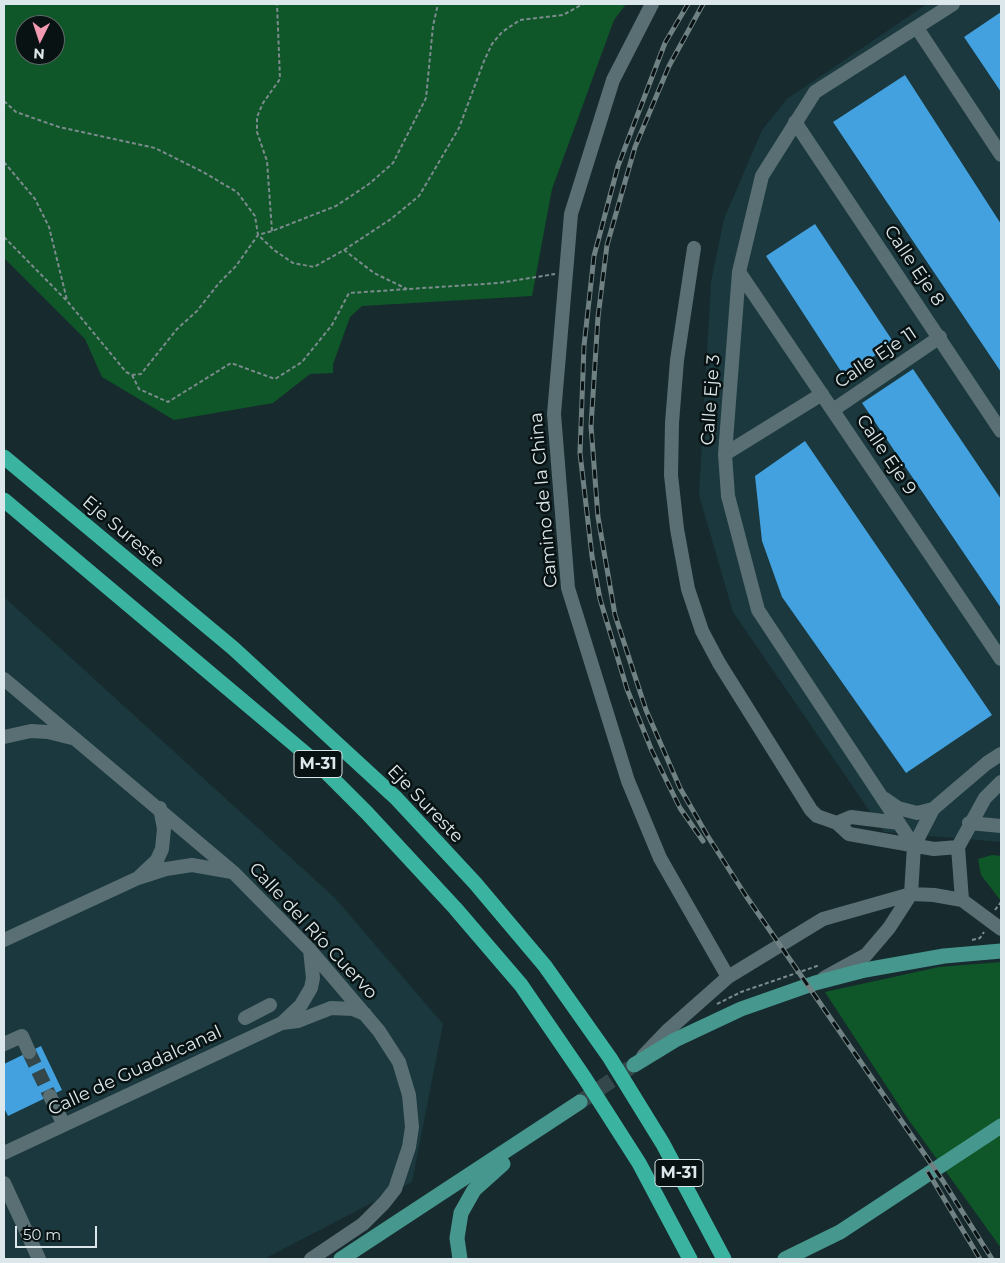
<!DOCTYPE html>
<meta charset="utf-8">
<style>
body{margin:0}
#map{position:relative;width:1005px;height:1263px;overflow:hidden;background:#172b2e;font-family:Montserrat,sans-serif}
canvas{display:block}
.frame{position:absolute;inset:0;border:5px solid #dbe7ea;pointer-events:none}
.north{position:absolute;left:15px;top:15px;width:50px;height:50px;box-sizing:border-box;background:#091213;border:1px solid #5d6769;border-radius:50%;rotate:184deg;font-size:14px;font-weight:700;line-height:20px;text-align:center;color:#dbe7ea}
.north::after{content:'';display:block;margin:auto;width:18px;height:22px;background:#f19ab2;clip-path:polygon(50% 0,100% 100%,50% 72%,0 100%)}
.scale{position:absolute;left:15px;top:1226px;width:82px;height:22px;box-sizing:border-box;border:2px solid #dbe7ea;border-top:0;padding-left:6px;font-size:15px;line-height:18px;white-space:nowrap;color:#dbe7ea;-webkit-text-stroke:4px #091213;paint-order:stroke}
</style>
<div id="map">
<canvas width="1005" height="1263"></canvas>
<div class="frame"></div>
<div class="north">N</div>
<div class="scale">50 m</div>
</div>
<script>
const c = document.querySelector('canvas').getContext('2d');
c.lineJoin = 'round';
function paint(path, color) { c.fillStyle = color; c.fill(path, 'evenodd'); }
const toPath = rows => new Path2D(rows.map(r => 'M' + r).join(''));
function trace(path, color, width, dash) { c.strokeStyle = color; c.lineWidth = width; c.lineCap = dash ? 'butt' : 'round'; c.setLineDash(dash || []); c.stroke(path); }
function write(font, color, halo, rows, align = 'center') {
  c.font = font + ' Montserrat,sans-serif'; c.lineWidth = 5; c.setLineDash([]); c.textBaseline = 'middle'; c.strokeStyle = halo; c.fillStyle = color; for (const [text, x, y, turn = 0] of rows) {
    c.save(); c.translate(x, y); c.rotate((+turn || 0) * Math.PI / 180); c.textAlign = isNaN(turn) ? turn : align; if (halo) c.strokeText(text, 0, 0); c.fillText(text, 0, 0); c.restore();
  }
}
paint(toPath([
 [927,4,1001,4,1001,842,884,832,733,612,699,495,711,282,724,219,762,130,787,99],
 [4,597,335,898,443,1024,412,1182,264,1259,4,1259]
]), '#1a383d');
paint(toPath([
 [4,4,626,4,614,20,552,189,532,296,362,306,350,317,333,364,333,373,310,374,273,403,174,420,102,377,85,339,4,258],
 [25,25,55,25,55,55,25,55],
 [992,855,1001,856,1001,901,981,875,978,859],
 [1001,962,1001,1248,908,1119,825,992,939,967]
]), '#0f5728');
paint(toPath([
 [1001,12,1001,92,964,37],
 [905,75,1001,224,1001,372,833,122],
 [815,224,894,343,844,376,766,256],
 [913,369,1001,499,1001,608,862,403],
 [805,441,992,715,906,773,782,597,762,541,755,476],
 [41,1046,62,1090,8,1116,4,1108,4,1064]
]), '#42a1de');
trace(toPath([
 [29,1052,50,1096]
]), '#34474a', 14, [14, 7]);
trace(toPath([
 [580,1102,631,1067]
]), '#34474a', 15, [15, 8]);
trace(toPath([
 [4,101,16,112,59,127,155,148,203,172,237,192,255,216,258,235,274,250,293,263,314,267,344,250,374,273,407,289],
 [4,162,35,199,49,227,67,300],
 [272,231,267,161,257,132,257,117,263,103,280,79,277,4],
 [4,237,68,302,126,372,132,375,141,374,177,329,197,311,219,283,236,266,258,235,272,231,336,206,369,184,393,163,426,98,433,26,438,4],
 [344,250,391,219,419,196,459,128,484,61,492,44,502,32,520,20,563,15,583,4],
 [132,375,139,389,168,402,231,363,275,379,302,362,332,325,349,293,499,283,555,274],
 [995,910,1001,902],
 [972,940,980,938,984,932],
 [717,1004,741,992,820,965]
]), '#7b8b8e', 2, [4, 2.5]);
trace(toPath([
 [652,4,613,80,571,214,554,414,568,588,628,781,660,858,728,977],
 [917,28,1001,155],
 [795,122,1001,431],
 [694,248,677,360,672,423,671,475,677,529,688,589,702,631,719,663,811,810,817,816,837,823,849,834,934,849,958,847,985,798,1001,782],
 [739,272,1001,659],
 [833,410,940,337],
 [725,454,822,394],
 [4,679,233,872,310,950,379,1031,399,1062,409,1095,412,1127,409,1147,395,1189,384,1203,363,1224,311,1259],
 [4,737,31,731,48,732,72,738],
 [885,799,898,808,917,813,933,809],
 [837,823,851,817,899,823],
 [969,823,1001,826],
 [914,846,758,610,728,496,725,454,739,272,762,176,815,92,953,4],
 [958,847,962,900],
 [140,876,157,860,162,849,164,829,160,808],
 [4,940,138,878,166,869,192,865,232,872],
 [824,978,866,955,889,928,911,894,934,895,962,900,1001,929],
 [245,1018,270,1005],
 [282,1023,298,1021,331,1008,353,1009,365,1014],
 [4,1044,22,1036,29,1052],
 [643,1056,667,1031,728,977,823,919,911,894,914,846,933,809,987,763,1001,754],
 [50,1096,64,1125],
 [4,1153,282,1023,301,1005,311,988,313,978,310,950],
 [4,1183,39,1259]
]), '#596f73', 14);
trace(toPath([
 [634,1065,675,1040,741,1009,815,983,865,970,944,956,1001,951],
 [341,1259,580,1102],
 [460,1259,457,1238,461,1213,474,1190,503,1164],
 [785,1259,840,1232,1001,1126]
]), '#46988f', 15);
trace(toPath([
 [4,457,233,648,396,798,475,883,545,966,610,1058,663,1144,724,1259],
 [4,500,319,765,367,813,455,908,521,985,584,1077,639,1163,690,1259]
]), '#3ab4a1', 15);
const rail = toPath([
 [688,4,665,43,618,166,594,256,584,346,580,453,592,556,600,599,627,689,652,751,680,808,703,841],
 [703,4,669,66,635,147,607,245,598,317,591,426,598,517,615,615,646,710,680,788,707,835,746,896,943,1181,992,1259],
 [928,1172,980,1259]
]);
trace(rail, '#708184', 5);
trace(rail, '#091213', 3, [9]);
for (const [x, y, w] of [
 [318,764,48],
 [679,1173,48]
]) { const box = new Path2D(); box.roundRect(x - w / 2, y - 13.5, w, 27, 4); c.fillStyle = '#091213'; c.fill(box); trace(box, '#dbe7ea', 1); }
write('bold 16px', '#dbe7ea', null, [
 ["M-31",318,764],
 ["M-31",679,1173]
]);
write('18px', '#dbe7ea', '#091213', [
 ["Calle Eje 8",914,266,56],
 ["Calle Eje 11",876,358,-34],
 ["Calle Eje 3",711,400,-86],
 ["Calle Eje 9",886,455,56],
 ["Camino de la China",544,500,-95],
 ["Eje Sureste",123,532,40],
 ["Eje Sureste",425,804,46],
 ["Calle del Río Cuervo",313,931,47],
 ["Calle de Guadalcanal",135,1071,-25]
]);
</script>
